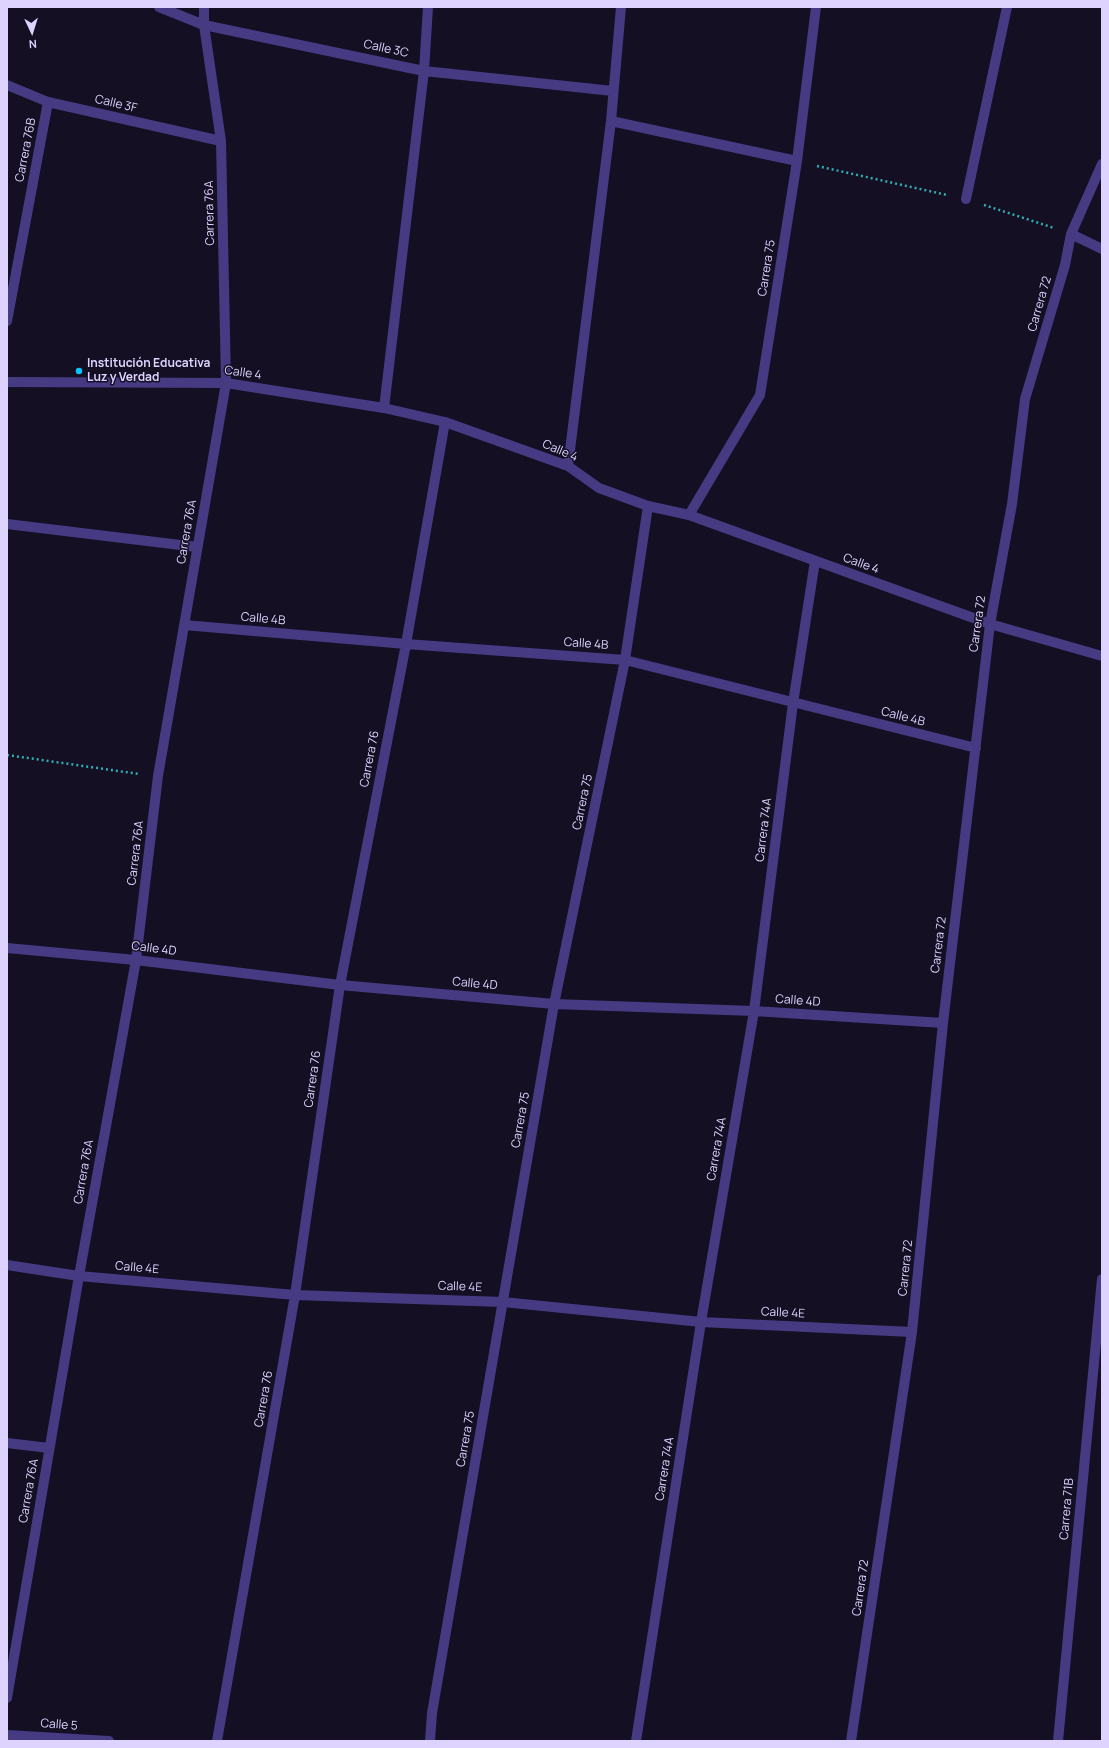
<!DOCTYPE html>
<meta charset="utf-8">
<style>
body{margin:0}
#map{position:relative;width:1109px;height:1748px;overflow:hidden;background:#150f24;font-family:Manrope,sans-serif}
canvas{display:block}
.frame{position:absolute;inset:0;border:8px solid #ddd3fe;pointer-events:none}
.north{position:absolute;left:12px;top:12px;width:40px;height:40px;-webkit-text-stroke:3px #150f24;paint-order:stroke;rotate:176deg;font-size:11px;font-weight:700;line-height:16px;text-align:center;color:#ddd3fe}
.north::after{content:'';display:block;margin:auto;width:14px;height:18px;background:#ddd3fe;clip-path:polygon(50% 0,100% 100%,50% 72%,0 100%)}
</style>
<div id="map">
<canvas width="1109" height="1748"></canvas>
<div class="frame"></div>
<div class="north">N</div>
</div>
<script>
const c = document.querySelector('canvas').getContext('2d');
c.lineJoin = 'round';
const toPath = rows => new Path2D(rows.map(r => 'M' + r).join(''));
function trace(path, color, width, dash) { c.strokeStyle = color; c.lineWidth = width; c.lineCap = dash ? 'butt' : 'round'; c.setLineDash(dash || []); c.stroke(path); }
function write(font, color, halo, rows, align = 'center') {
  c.font = font + ' Manrope,sans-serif'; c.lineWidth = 3; c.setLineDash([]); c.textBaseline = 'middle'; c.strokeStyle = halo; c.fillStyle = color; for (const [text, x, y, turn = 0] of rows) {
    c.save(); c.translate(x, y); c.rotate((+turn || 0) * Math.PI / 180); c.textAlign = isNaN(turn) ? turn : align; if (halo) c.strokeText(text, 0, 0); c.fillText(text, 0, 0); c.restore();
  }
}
trace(toPath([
 [817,166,947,195],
 [984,205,1054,228],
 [7,755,139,774]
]), '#31adb4', 2.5, [2, 3]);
trace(toPath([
 [159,7,204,25,424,71,613,91],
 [7,85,48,102,221,141],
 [611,121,797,161],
 [966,199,1007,7],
 [1071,234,1102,249],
 [7,321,48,102],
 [7,382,226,383,384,408,445,422,568,466,599,488,648,506,689,515,990,624,1102,656],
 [384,408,424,71,428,7],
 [568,466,611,121,621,7],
 [689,515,760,395,797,161,816,7],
 [7,524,197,547],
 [184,625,406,644,625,660,976,748],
 [7,948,136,960,340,985,554,1004,754,1011,943,1023],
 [7,1265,79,1276,295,1295,503,1302,701,1322,912,1332],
 [7,1443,49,1448],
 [7,1698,79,1276,136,960,158,776,226,383,221,141,204,25,204,7],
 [7,1735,109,1741],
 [217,1741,295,1295,340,985,406,644,445,422],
 [430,1741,432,1713,554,1004,625,660,648,506],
 [636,1741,701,1322,754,1011,793,703,815,561],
 [851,1741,912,1332,943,1023,990,624,1012,504,1025,399,1065,265,1071,234,1102,164],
 [1058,1741,1102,1279]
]), '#463b83', 10);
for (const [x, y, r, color] of [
 [79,371,4,"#05c4f9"]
]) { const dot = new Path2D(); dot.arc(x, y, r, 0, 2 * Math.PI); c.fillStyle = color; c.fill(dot); trace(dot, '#150f24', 1.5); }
write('12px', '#ddd3fe', '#150f24', [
 ["Calle 3C",386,49,12],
 ["Calle 3F",116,104,13],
 ["Carrera 76B",26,150,-79],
 ["Carrera 76A",210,213,-91],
 ["Carrera 75",767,268,-81],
 ["Carrera 72",1040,304,-74],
 ["Calle 4",243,373,8],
 ["Calle 4",560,451,23],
 ["Carrera 76A",187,532,-80],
 ["Calle 4",861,564,20],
 ["Calle 4B",263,619,5],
 ["Carrera 72",978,624,-82],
 ["Calle 4B",586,644,4],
 ["Calle 4B",903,717,14],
 ["Carrera 76",370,759,-79],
 ["Carrera 75",583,802,-78],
 ["Carrera 74A",764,830,-83],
 ["Carrera 76A",136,853,-83],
 ["Carrera 72",939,945,-83],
 ["Calle 4D",154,949,7],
 ["Calle 4D",475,984,5],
 ["Calle 4D",798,1001,4],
 ["Carrera 76",313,1079,-82],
 ["Carrera 75",521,1120,-80],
 ["Carrera 74A",717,1149,-80],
 ["Carrera 76A",84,1172,-80],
 ["Calle 4E",137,1268,5],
 ["Carrera 72",906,1268,-84],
 ["Calle 4E",460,1287,2],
 ["Calle 4E",783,1313,3],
 ["Carrera 76",264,1399,-80],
 ["Carrera 75",466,1439,-80],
 ["Carrera 74A",665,1469,-81],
 ["Carrera 76A",29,1491,-80],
 ["Carrera 71B",1067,1509,-85],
 ["Carrera 72",861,1588,-82],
 ["Calle 5",59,1725,4]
]);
write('bold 12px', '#ddd3fe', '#150f24', [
 ["Institución Educativa",87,364],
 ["Luz y Verdad",87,378]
], 'left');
</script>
